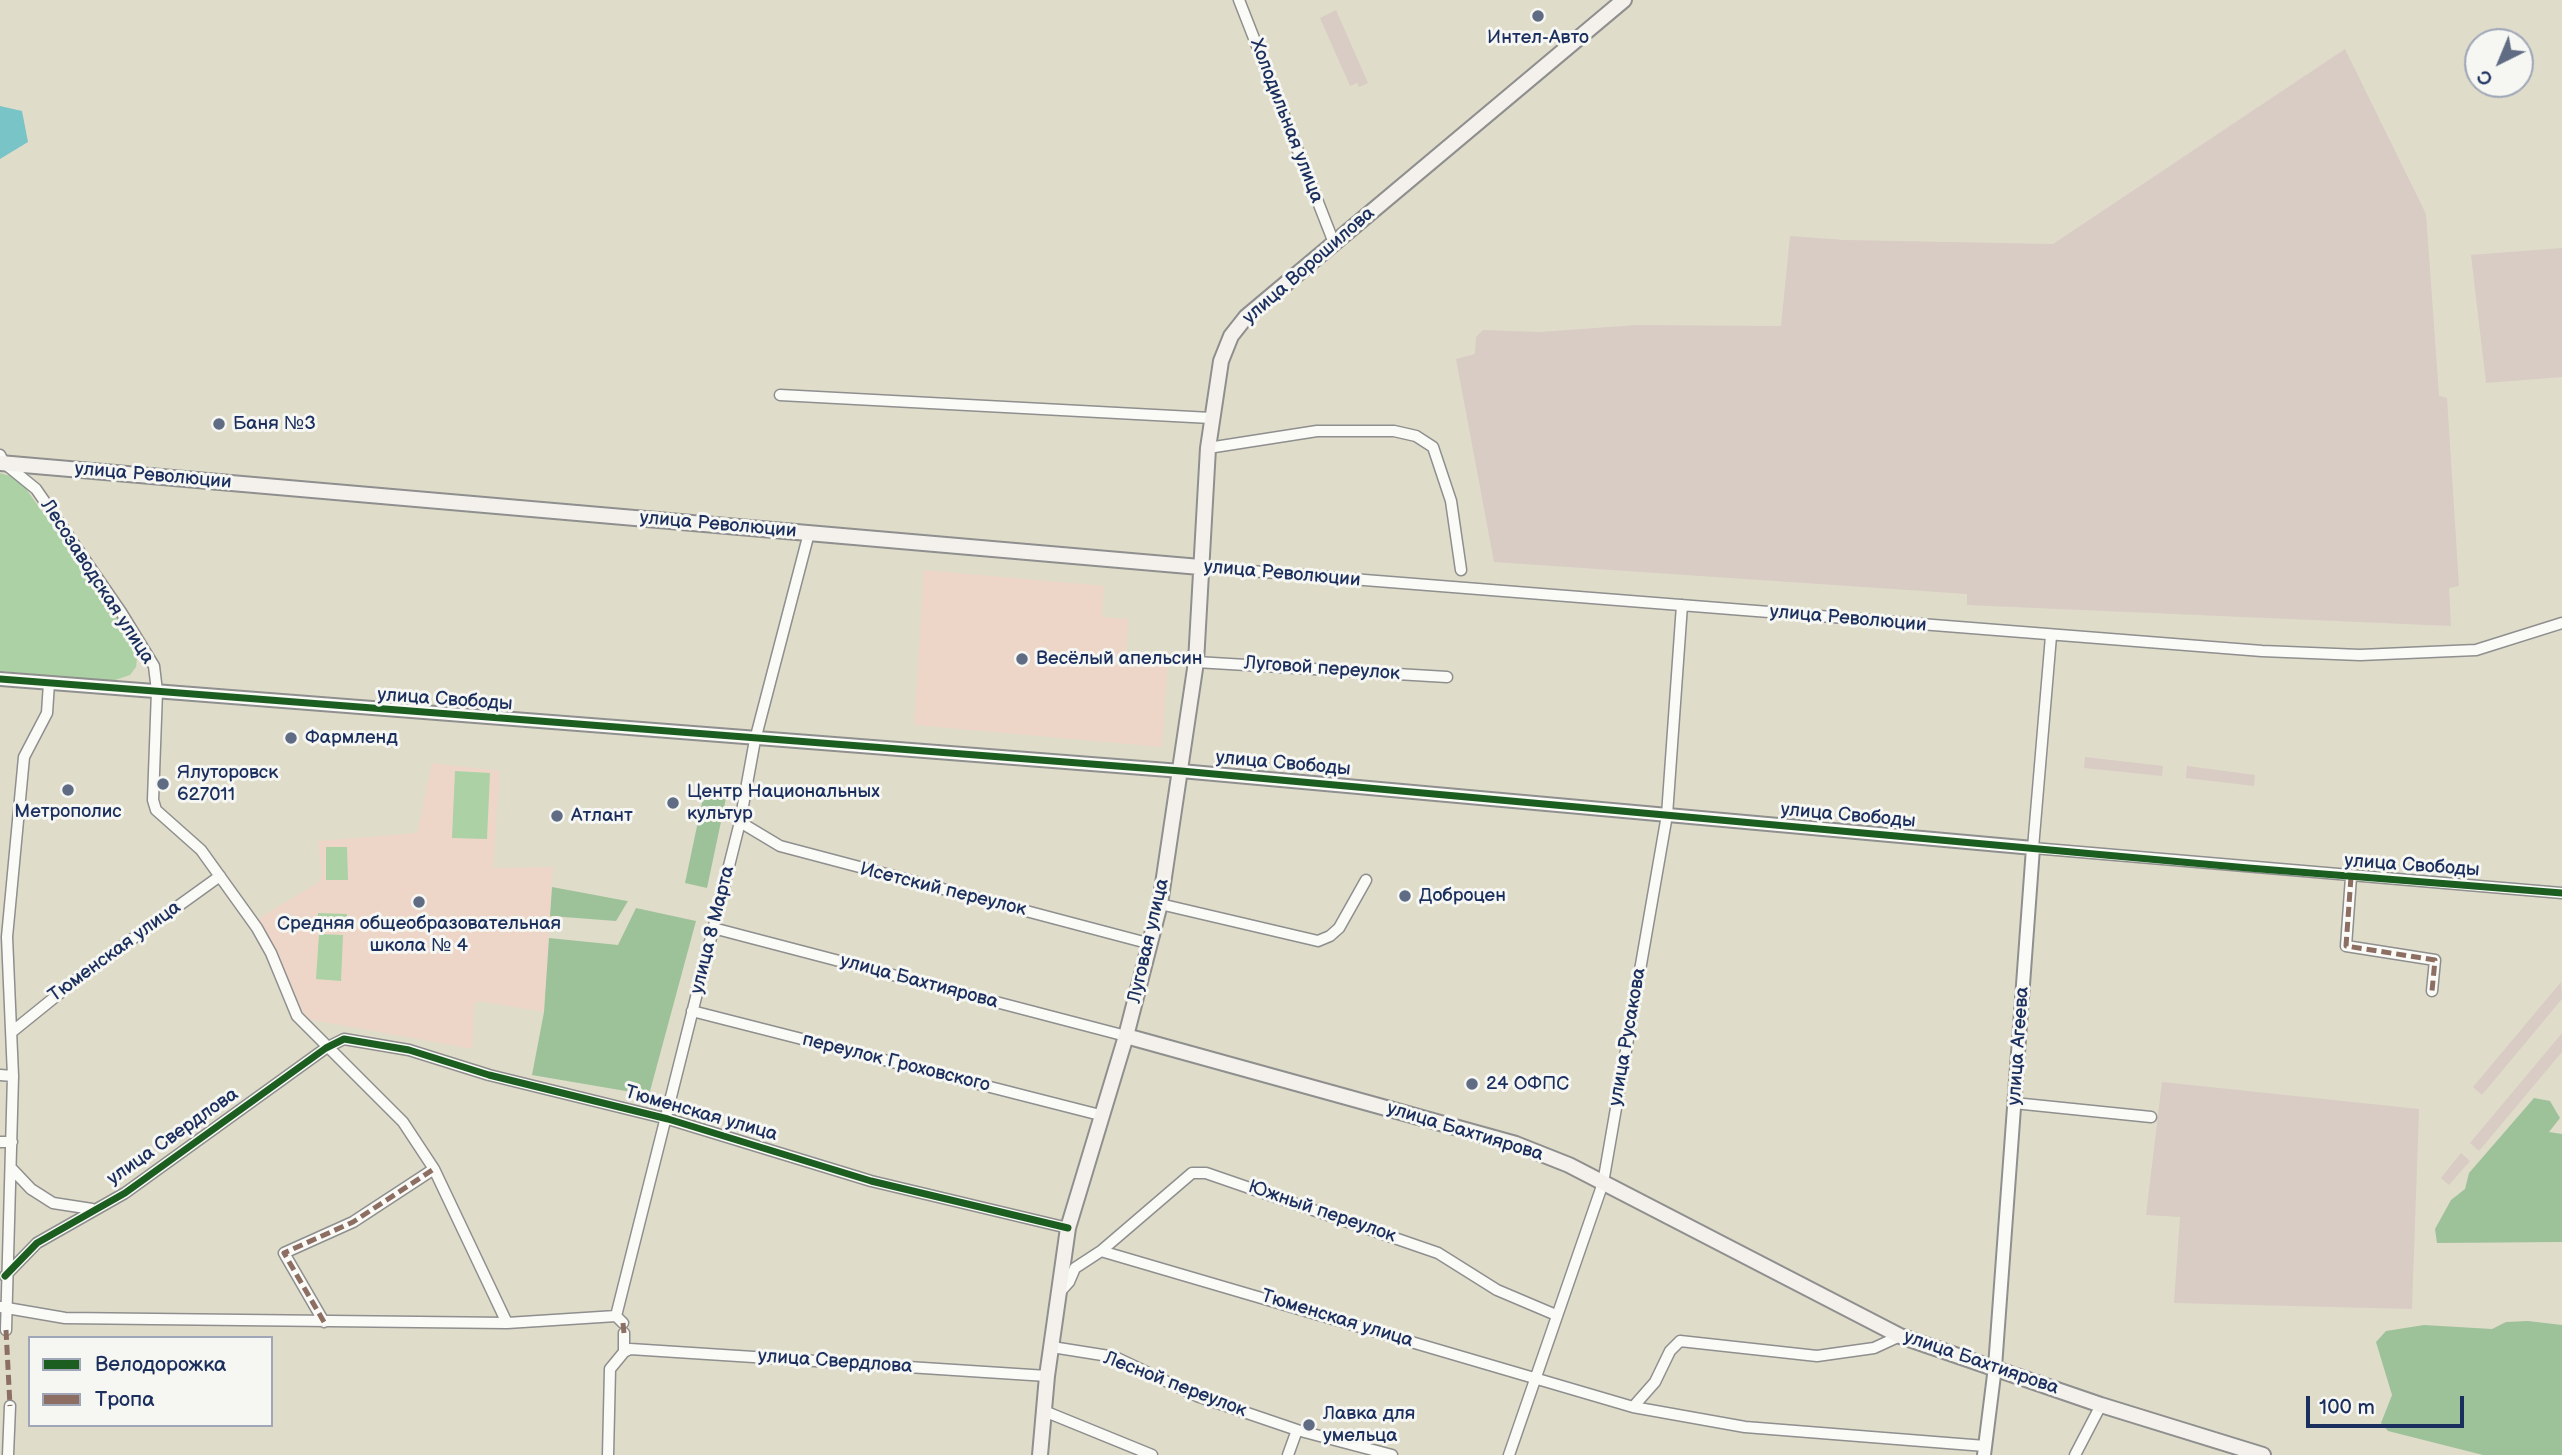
<!DOCTYPE html>
<meta charset="utf-8">
<style>
body{margin:0}
#map{position:relative;width:2562px;height:1455px;overflow:hidden;background:#e0dcca;font-family:"Balsamiq Sans",sans-serif}
canvas{display:block}
.legend{position:absolute;left:28px;top:1336px;width:245px;height:91px;box-sizing:border-box;background:#f6f6f2;border:2px solid #9ea6b7;margin:0;padding:9px 12px;list-style:none;font-size:21px;color:#1b2f5e}
.legend li{display:flex;align-items:center;gap:14px;height:35px}
.legend b{width:35px;border:2px solid #9ea6b7}
.north{position:absolute;left:2464px;top:28px;width:70px;height:70px;box-sizing:border-box;background:#f6f6f2;border:2px solid #9ea6b7;border-radius:50%;rotate:223deg;font-size:19px;font-weight:700;line-height:28px;text-align:center;color:#1b2f5e}
.north::after{content:'';display:block;margin:auto;width:24px;height:32px;background:#606c84;clip-path:polygon(50% 0,100% 100%,50% 72%,0 100%)}
.scale{position:absolute;left:2306px;top:1396px;width:158px;height:32px;box-sizing:border-box;border:4px solid #1b2f5e;border-top:0;padding-left:9px;font-size:21px;line-height:24px;white-space:nowrap;color:#1b2f5e;-webkit-text-stroke:5px #f6f6f2;paint-order:stroke}
</style>
<div id="map">
<canvas width="2562" height="1455"></canvas>
<ul class="legend">
<li><b style="height:9px;background:#1b5e20"></b>Велодорожка</li>
<li><b style="height:9px;background:#8d6e63"></b>Тропа</li>
</ul>
<div class="north">С</div>
<div class="scale">100 m</div>
</div>
<script>
const c = document.querySelector('canvas').getContext('2d');
c.lineJoin = 'round';
function paint(path, color) { c.fillStyle = color; c.fill(path, 'evenodd'); }
const toPath = rows => new Path2D(rows.map(r => 'M' + r).join(''));
function trace(path, color, width, dash) { c.strokeStyle = color; c.lineWidth = width; c.lineCap = dash ? 'butt' : 'round'; c.setLineDash(dash || []); c.stroke(path); }
function write(font, color, halo, rows, align = 'center') {
  c.font = font + ' "Balsamiq Sans",sans-serif'; c.lineWidth = 6; c.setLineDash([]); c.textBaseline = 'middle'; c.strokeStyle = halo; c.fillStyle = color; for (const [text, x, y, turn = 0] of rows) {
    c.save(); c.translate(x, y); c.rotate((+turn || 0) * Math.PI / 180); c.textAlign = isNaN(turn) ? turn : align; if (halo) c.strokeText(text, 0, 0); c.fillText(text, 0, 0); c.restore();
  }
}
paint(toPath([
 [924,570,1104,586,1102,617,1129,619,1125,662,1143,664,1144,654,1168,657,1162,747,914,725],
 [432,763,500,771,493,868,553,867,544,1012,479,1001,474,1005,473,1049,307,1019,256,920,319,882,322,874,318,841,417,833]
]), '#edd6c8');
paint(toPath([
 [1336,10,1368,83,1359,87,1357,83,1350,86,1320,18],
 [2345,49,2426,214,2439,396,2447,398,2459,586,2449,588,2451,626,1967,605,1967,594,1494,562,1456,359,1475,354,1476,337,1483,330,1540,332,1637,325,1781,326,1790,236,1844,240,2053,244],
 [2562,248,2562,377,2486,383,2471,255],
 [2085,757,2163,766,2162,776,2084,768],
 [2187,766,2255,775,2254,786,2186,778],
 [2561,982,2562,999,2482,1095,2473,1087],
 [2562,1033,2562,1052,2479,1151,2470,1143],
 [2162,1082,2419,1109,2412,1309,2174,1303,2180,1217,2146,1215],
 [2461,1153,2470,1161,2449,1185,2441,1178]
]), '#d8ccc4');
paint(toPath([
 [0,473,10,476,26,489,122,622,138,650,136,667,130,675,112,681,0,671],
 [455,771,490,773,487,839,452,838],
 [326,847,347,847,348,880,326,880],
 [318,913,347,914,346,930,317,929],
 [319,934,343,935,341,981,316,979]
]), '#abd1a4');
paint(toPath([
 [704,793,726,798,707,888,685,883],
 [552,887,627,901,628,901,616,921,550,916],
 [636,908,696,921,649,1095,532,1075,544,1012,549,938,618,945],
 [2534,1098,2550,1101,2560,1118,2549,1132,2562,1134,2562,1242,2437,1243,2435,1229,2451,1200,2465,1189,2469,1173],
 [2528,1321,2562,1325,2562,1455,2483,1455,2388,1431,2381,1423,2392,1395,2376,1342,2386,1331,2424,1325,2492,1329,2506,1322]
]), '#9dc29a');
paint(toPath([
 [0,106,22,111,28,142,0,159]
]), '#78c4c6');
const minor = toPath([
 [1239,0,1334,243],
 [780,395,1211,418],
 [1208,448,1317,431,1394,431,1416,436,1433,447,1451,501,1461,570],
 [0,455,4,463,36,489,121,612,154,666,157,691,153,800,156,810,201,850,257,928,271,953,297,1016,403,1122,434,1169,507,1323],
 [1200,567,2262,651,2360,655,2476,650,2562,623],
 [2051,636,2033,848,2562,893],
 [1196,662,1447,677],
 [740,822,780,846,1151,944],
 [2351,877,2346,946,2435,960,2432,991],
 [1160,904,1318,941,1330,936,1339,928,1366,880],
 [713,928,1126,1036],
 [692,1011,1100,1115],
 [13,1031,81,976,220,876],
 [0,1075,13,1076],
 [2014,1103,2151,1117],
 [0,1142,12,1142],
 [12,1169,31,1189,53,1203,92,1209],
 [1101,1251,1192,1173,1206,1173,1438,1253,1497,1290,1556,1315],
 [5,1276,37,1243,125,1193,326,1048,344,1039,409,1050,489,1075,668,1119,871,1181,1068,1228],
 [1060,1292,1069,1282,1075,1268,1101,1251,1633,1407,1655,1382,1670,1351,1680,1341,1817,1356,1874,1348,1900,1336],
 [1,1307,65,1318,507,1323,616,1316],
 [324,1322,284,1253,353,1222,434,1169],
 [623,1323,616,1316,740,822,755,740,809,533],
 [6,1330,13,1076,7,937,24,757,47,713,49,683],
 [1052,1347,1115,1357,1197,1396,1297,1430,1392,1455],
 [624,1352,630,1349,1047,1376],
 [1633,1407,1745,1427,1985,1446],
 [1044,1411,1152,1455],
 [8,1455,10,1406],
 [608,1455,610,1369,624,1352,624,1333],
 [1288,1455,1297,1430],
 [1509,1455,1603,1183,1667,815,1682,605],
 [2075,1455,2101,1405]
]);
const tertiary = toPath([
 [0,679,1181,771,2033,848,1995,1367,1984,1455]
]);
const secondary = toPath([
 [0,463,1200,567],
 [1126,1036,1516,1144,1569,1165,1900,1336,2101,1405,2263,1455],
 [1040,1455,1047,1376,1068,1228,1126,1036,1160,904,1196,662,1208,448,1221,361,1231,336,1246,317,1624,0]
]);
trace(minor, '#8e8f8e', 13);
trace(tertiary, '#8e8f8e', 16);
trace(secondary, '#8e8f8e', 18);
trace(minor, '#fafaf7', 10);
trace(tertiary, '#fafaf7', 12);
trace(secondary, '#f4f1ec', 14);
trace(toPath([
 [2351,877,2346,946,2435,960,2432,991],
 [324,1322,284,1253,353,1222,434,1169],
 [623,1323,624,1333],
 [6,1330,10,1406]
]), '#8d6e63', 5, [10, 5]);
trace(toPath([
 [0,679,1181,771,2248,868,2562,893],
 [5,1276,37,1243,125,1193,326,1048,344,1039,409,1050,489,1075,668,1119,871,1181,1068,1228]
]), '#1b5e20', 7);
for (const [x, y, r, color] of [
 [1538,16,7,"#606c84"],
 [219,424,7,"#606c84"],
 [1022,659,7,"#606c84"],
 [291,738,7,"#606c84"],
 [163,784,7,"#606c84"],
 [68,790,7,"#606c84"],
 [673,803,7,"#606c84"],
 [557,816,7,"#606c84"],
 [1405,896,7,"#606c84"],
 [419,902,7,"#606c84"],
 [1472,1084,7,"#606c84"],
 [1309,1425,7,"#606c84"]
]) { const dot = new Path2D(); dot.arc(x, y, r, 0, 2 * Math.PI); c.fillStyle = color; c.fill(dot); trace(dot, '#f6f6f2', 2.5); }
write('19px', '#1b2f5e', '#f6f6f2', [
 ["Интел-Авто",1538,38,"center"],
 ["Баня №3",233,424],
 ["Весёлый апельсин",1036,659],
 ["Фармленд",305,738],
 ["Ялуторовск",177,773],
 ["627011",177,795],
 ["Центр Национальных",687,792],
 ["культур",687,814],
 ["Метрополис",68,812,"center"],
 ["Атлант",571,816],
 ["Доброцен",1419,896],
 ["Средняя общеобразовательная",419,924,"center"],
 ["школа № 4",419,946,"center"],
 ["24 ОФПС",1486,1084],
 ["Лавка для",1323,1414],
 ["умельца",1323,1436]
], 'left');
write('19px', '#1b2f5e', '#f6f6f2', [
 ["Холодильная улица",1286,121,69],
 ["улица Ворошилова",1309,266,-41],
 ["улица Революции",153,476,5],
 ["улица Революции",718,525,5],
 ["улица Революции",1282,574,5],
 ["Лесозаводская улица",97,582,57],
 ["улица Революции",1848,619,5],
 ["Луговой переулок",1322,669,4],
 ["улица Свободы",445,700,4],
 ["улица Свободы",1283,764,5],
 ["улица Свободы",1848,816,5],
 ["улица Свободы",2412,866,4],
 ["Исетский переулок",943,890,14],
 ["улица 8 Марта",713,930,-76],
 ["Луговая улица",1149,941,-77],
 ["Тюменская улица",115,952,-36],
 ["улица Бахтиярова",919,982,15],
 ["улица Русакова",1628,1037,-80],
 ["улица Агеева",2019,1046,-86],
 ["переулок Гроховского",896,1063,14],
 ["Тюменская улица",701,1114,16],
 ["улица Бахтиярова",1465,1132,17],
 ["улица Свердлова",173,1137,-35],
 ["Южный переулок",1322,1212,19],
 ["Тюменская улица",1337,1319,17],
 ["улица Свердлова",835,1362,4],
 ["улица Бахтиярова",1981,1363,19],
 ["Лесной переулок",1175,1385,21]
]);
</script>
